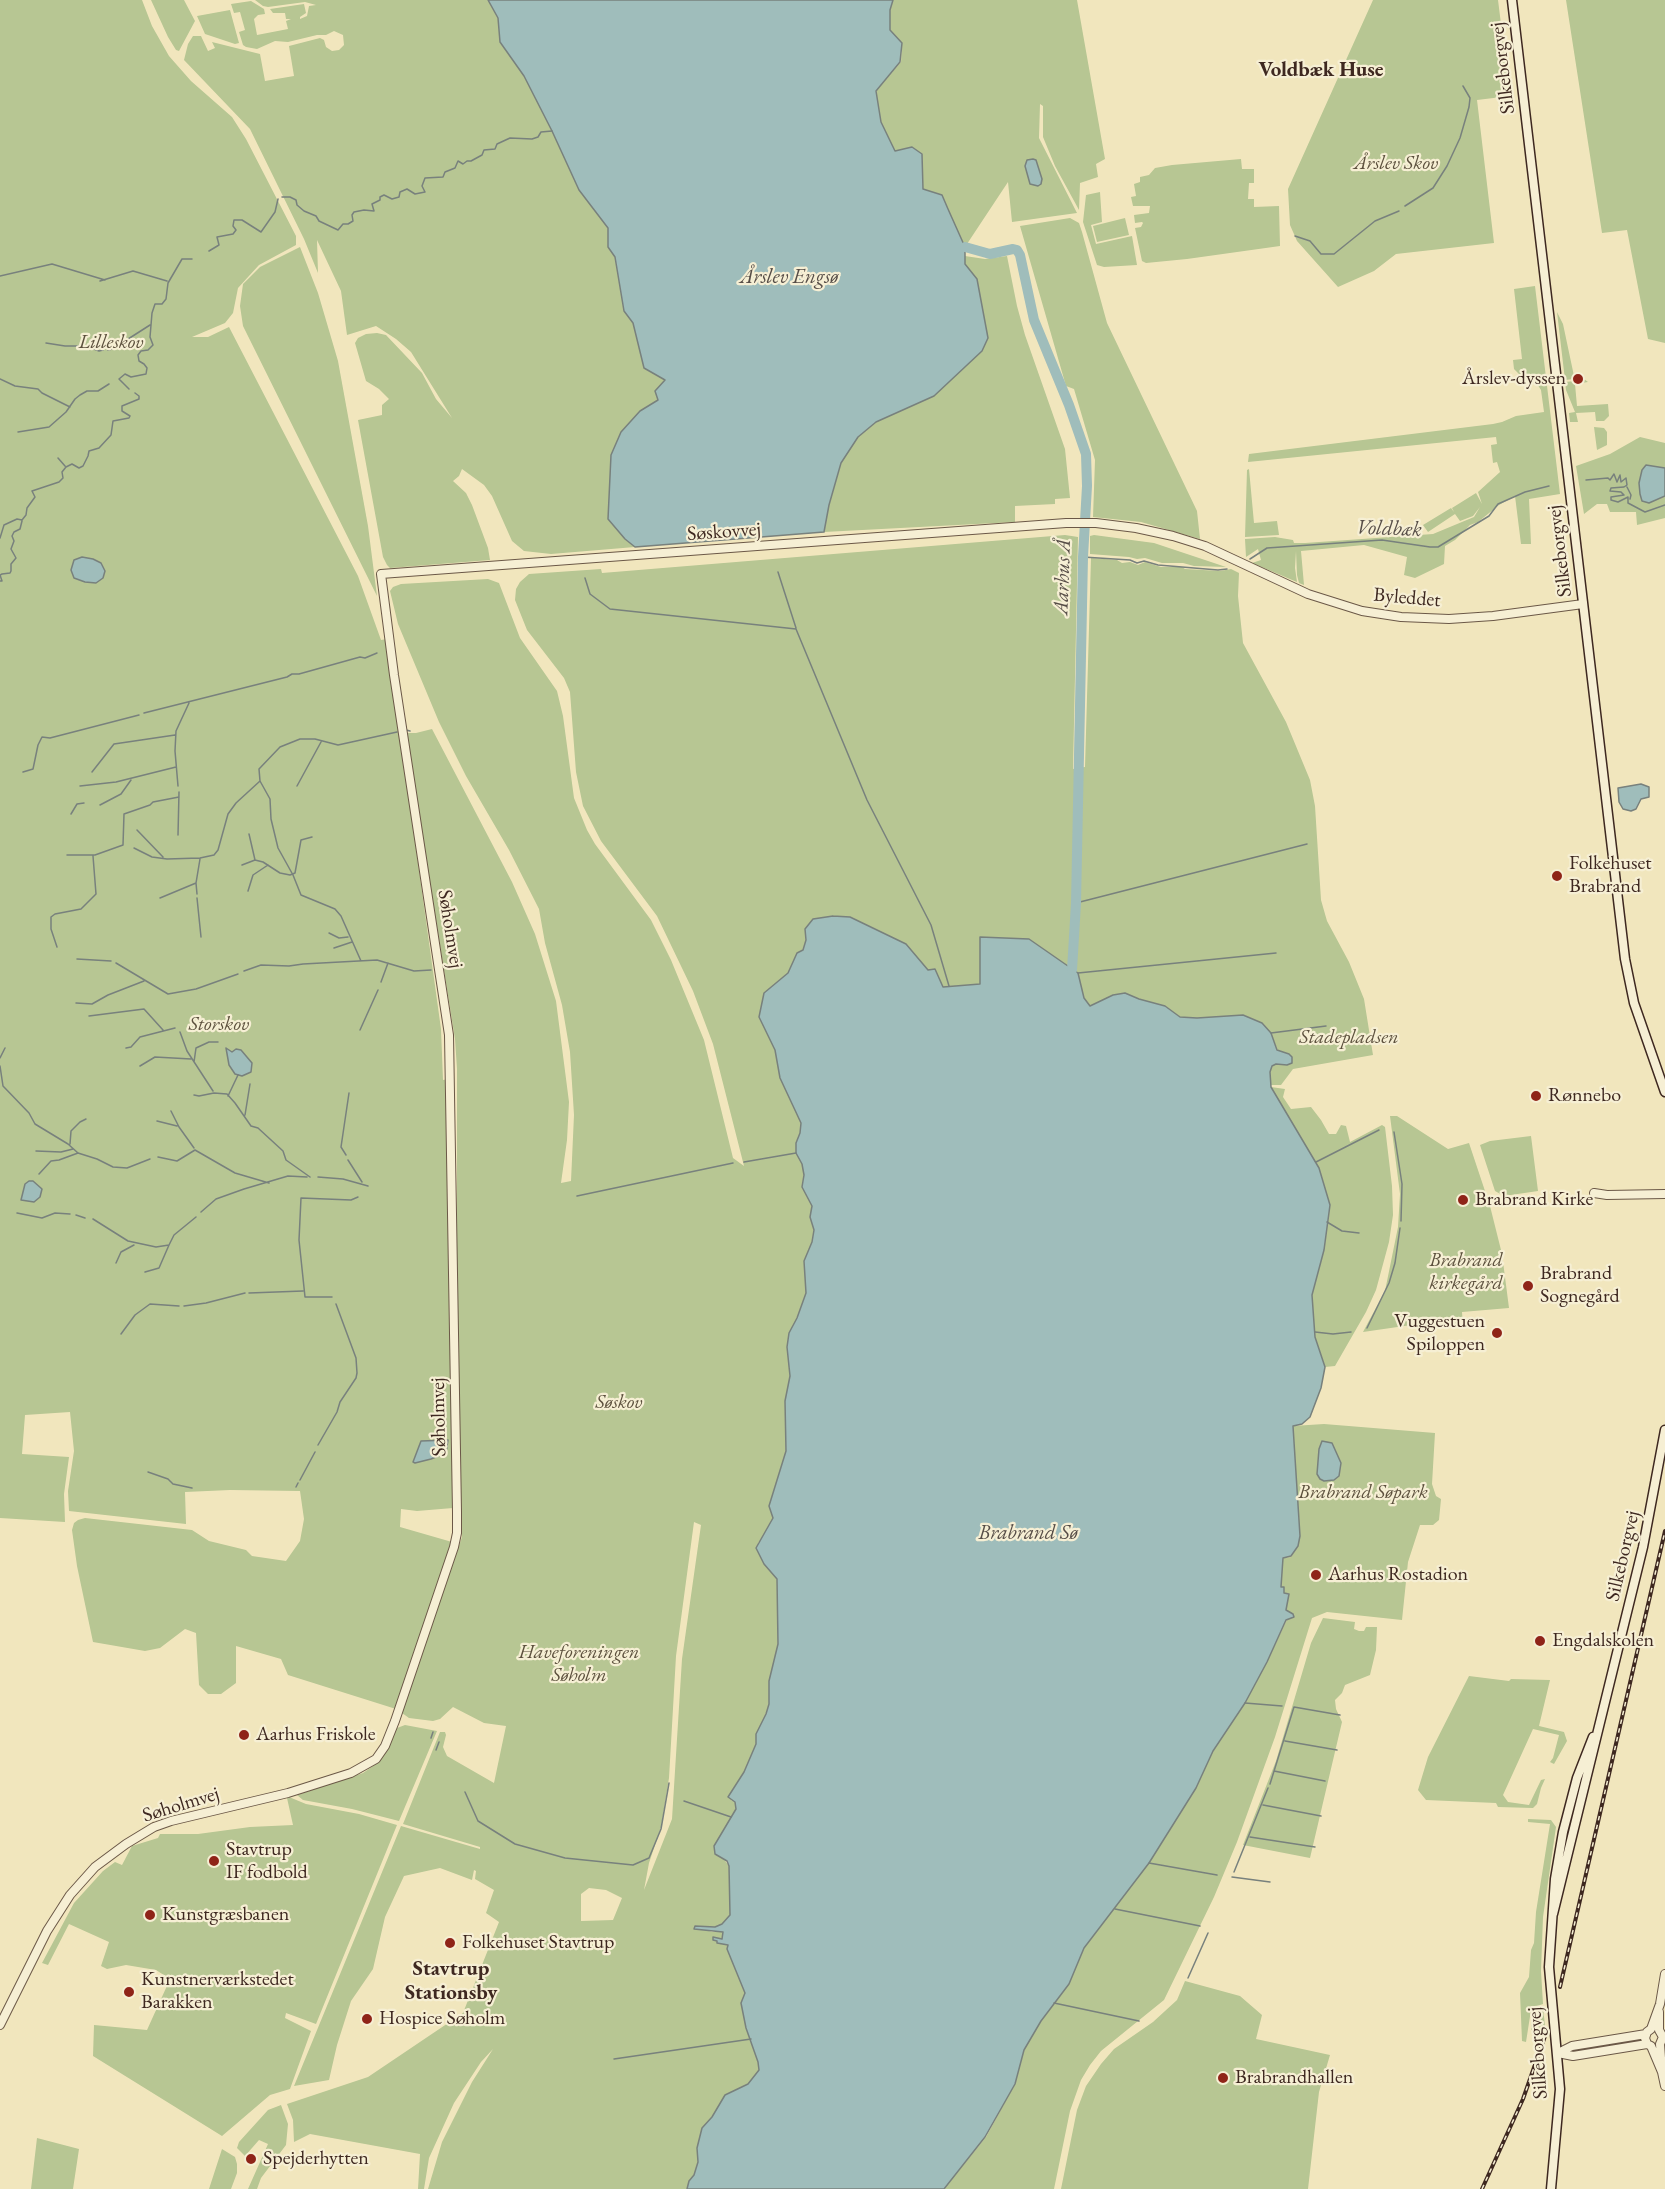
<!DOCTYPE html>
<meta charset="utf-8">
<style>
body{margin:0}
canvas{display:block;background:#f1e6bd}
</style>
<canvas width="1665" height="2189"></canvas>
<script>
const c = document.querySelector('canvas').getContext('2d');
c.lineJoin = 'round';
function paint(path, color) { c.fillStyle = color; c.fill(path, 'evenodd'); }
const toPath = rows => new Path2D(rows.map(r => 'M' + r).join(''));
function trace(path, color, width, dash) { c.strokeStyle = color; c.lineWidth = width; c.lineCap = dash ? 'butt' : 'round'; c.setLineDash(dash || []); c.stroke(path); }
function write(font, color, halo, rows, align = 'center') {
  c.font = font + ' "EB Garamond",serif'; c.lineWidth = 4.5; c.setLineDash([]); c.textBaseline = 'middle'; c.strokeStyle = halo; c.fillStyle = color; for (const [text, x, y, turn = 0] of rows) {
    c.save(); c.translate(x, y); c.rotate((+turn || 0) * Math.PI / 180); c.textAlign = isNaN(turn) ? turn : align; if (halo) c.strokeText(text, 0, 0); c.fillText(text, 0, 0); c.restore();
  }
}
paint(toPath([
 [0,0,142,0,152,26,169,56,191,81,232,117,246,139,296,236,296,245,259,265,238,288,233,313,225,323,192,337,208,337,229,327,358,576,381,640,387,639,441,1029,443,1080,448,1079,453,1508,417,1511,401,1509,400,1527,452,1542,396,1709,288,1675,281,1659,236,1646,236,1683,221,1694,208,1694,199,1685,196,1633,185,1629,160,1648,145,1651,93,1642,77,1566,72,1530,74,1523,78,1520,85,1518,192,1530,209,1541,246,1550,252,1556,286,1561,300,1541,304,1519,300,1491,230,1490,185,1492,186,1524,69,1511,68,1491,74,1451,70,1412,25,1415,22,1454,69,1457,64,1494,65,1522,0,1518],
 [151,0,184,0,195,21,179,51,176,50,168,37],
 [255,0,488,0,489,2,498,18,500,42,524,76,552,131,579,190,608,228,608,247,615,257,624,311,633,322,644,368,665,380,658,400,640,411,621,432,611,455,625,539,635,547,551,554,524,551,512,541,492,496,484,485,462,469,459,476,453,481,466,493,472,505,488,548,490,560,390,568,387,565,383,557,358,420,382,415,382,405,389,399,379,389,366,381,355,343,358,338,366,334,377,333,386,335,422,373,436,399,452,418,411,352,396,339,376,326,347,335,341,291,317,240,318,273,304,239,250,129,184,60,188,44,193,36,201,36,208,51,215,48,212,42,260,54,265,81,294,76,289,46,320,38,324,40,326,47,332,51,339,50,344,45,343,35,334,31,326,35,317,35,288,42,275,41,257,49,246,47,243,45,239,32,245,30,240,12,234,13,231,4,251,1,264,9,265,14,258,15,254,19,257,35,288,29,286,21,291,19,286,19,285,13,273,13,270,9,304,4,306,13,300,17,300,19,307,16,309,6,316,5,305,2,268,7,263,6],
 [893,0,1077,0,1105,159,1096,164,1098,177,1080,183,1079,210,1055,166,1043,137,1043,106,1040,104,1039,138,1077,213,1012,222,1008,182,965,247,948,209,923,189,895,151,881,122,876,91,901,62,902,43,890,30,890,10],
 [1373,0,1498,0,1510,96,1477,100,1494,243,1396,254,1374,271,1338,287,1297,241,1290,225,1288,189],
 [1566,0,1665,0,1665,343,1648,339,1627,230,1602,233],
 [230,10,239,43,235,44,205,34,197,16],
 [1241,159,1242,169,1254,169,1254,183,1249,183,1248,199,1254,199,1254,207,1279,206,1280,246,1187,259,1146,263,1142,261,1135,228,1141,227,1143,223,1142,222,1135,223,1134,215,1149,213,1150,206,1133,206,1131,197,1136,196,1134,184,1140,182,1140,177,1149,175,1155,168,1172,165],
 [1100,192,1102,222,1091,225,1096,244,1132,236,1137,265,1104,267,1097,265,1083,222,1086,195],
 [1070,218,1079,223,1082,232,1107,323,1197,511,1200,539,1141,522,1093,517,1095,460,1074,389,1066,386,1020,226],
 [1125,218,1129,235,1097,242,1093,226],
 [300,247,318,293,338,361,368,526,377,596,243,326,240,306,243,284,260,267],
 [965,256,985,259,1007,256,1017,306,1025,335,1065,449,1070,498,1055,499,1055,504,1015,506,1015,522,824,532,829,505,841,463,858,437,876,422,934,396,982,351,988,338,977,279,965,264],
 [1535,286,1560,494,1529,499,1531,544,1521,544,1515,496,1499,505,1478,522,1470,525,1455,540,1445,546,1444,564,1415,578,1404,575,1407,557,1364,545,1301,551,1304,585,1299,583,1297,575,1296,551,1295,568,1297,582,1252,563,1261,560,1258,549,1246,557,1245,539,1275,537,1293,540,1294,543,1305,543,1433,534,1474,517,1480,507,1473,516,1460,521,1455,514,1428,532,1423,525,1451,508,1454,512,1452,508,1476,493,1482,504,1478,492,1500,472,1497,462,1493,463,1491,445,1497,444,1496,437,1248,462,1249,454,1493,424,1502,422,1516,416,1544,412,1541,390,1532,376,1521,376,1514,369,1513,360,1522,359,1514,289],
 [1557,312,1563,324,1574,376,1580,376,1588,382,1575,384,1577,406,1608,404,1609,416,1604,421,1596,421,1595,412,1576,413,1578,422,1570,422,1569,413,1575,412,1566,390,1565,382,1575,381,1574,379,1565,380],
 [1594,427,1604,428,1607,432,1607,445,1597,450],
 [1640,437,1665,443,1665,518,1637,525,1636,512,1610,512,1607,504,1597,504,1584,514,1576,466,1610,454],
 [1249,469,1254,523,1277,521,1279,535,1245,537,1247,470],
 [1065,535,1078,537,1073,769,1085,767,1091,558,1117,560,1122,563,1130,562,1138,565,1145,562,1161,567,1182,567,1185,569,1220,571,1231,569,1239,573,1238,596,1243,643,1286,722,1310,780,1315,806,1321,900,1327,921,1349,962,1364,999,1373,1055,1293,1069,1281,1085,1270,1085,1270,1072,1272,1066,1276,1064,1278,1051,1271,1033,1262,1023,1244,1015,1197,1018,1180,1017,1165,1006,1139,999,1125,993,1113,995,1090,1006,1084,998,1078,973,1072,970,980,984,942,987,935,969,928,970,906,944,850,917,833,916,805,929,806,940,803,950,797,953,788,973,764,993,759,1017,775,1050,780,1078,801,1123,800,1133,796,1143,796,1153,802,1164,804,1175,802,1187,812,1206,810,1217,814,1230,812,1242,804,1261,806,1293,797,1318,789,1333,787,1347,790,1376,785,1401,786,1451,769,1506,774,1518,765,1535,758,1543,764,1564,777,1579,778,1644,769,1681,769,1704,766,1714,756,1734,756,1744,744,1772,738,1785,731,1792,731,1800,735,1802,736,1809,714,1846,729,1866,730,1915,722,1924,715,1927,695,1926,712,1932,723,1932,723,1939,717,1941,717,1943,728,1945,728,1949,745,1993,746,2028,758,2062,759,2070,748,2084,725,2095,712,2117,702,2128,697,2148,698,2162,694,2175,689,2181,687,2189,428,2189,442,2142,472,2082,493,2049,481,2062,454,2103,429,2158,424,2189,418,2189,420,2154,310,2134,294,2142,293,2120,287,2104,368,2077,463,2013,499,1922,486,1913,494,1890,475,1879,476,1871,474,1870,472,1880,440,1868,404,1876,385,1917,373,1969,351,2001,337,2045,329,2080,294,2086,401,1826,480,1849,480,1847,403,1824,440,1732,445,1732,446,1735,443,1747,447,1756,494,1783,506,1726,484,1723,453,1707,440,1719,433,1721,409,1718,402,1713,462,1537,457,1341,457,1069,455,1039,406,733,416,733,432,729,512,882,535,934,556,1001,569,1102,567,1140,561,1183,571,1181,574,1115,570,1052,562,1005,545,943,539,909,509,850,466,776,439,722,398,624,390,591,393,587,401,584,488,579,499,583,520,638,557,691,563,716,574,798,587,830,595,844,651,920,671,960,704,1040,733,1158,744,1166,713,1044,693,991,657,916,601,841,583,806,576,772,570,692,564,678,527,630,515,600,516,589,520,582,529,574,601,569,602,573],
 [694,1522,701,1525,682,1659,672,1819,644,1890,649,1863,661,1827,669,1778,676,1656],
 [589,1888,606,1890,622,1898,613,1920,581,1921,581,1894],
 [1094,535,1154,543,1226,567,1194,566,1183,563,1162,563,1145,558,1137,559,1129,557,1090,554,1090,536],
 [1271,1087,1285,1089,1283,1097,1291,1109,1311,1107,1321,1120,1329,1134,1336,1134,1341,1125,1346,1126,1350,1142,1382,1125,1385,1127,1392,1186,1393,1215,1389,1242,1376,1290,1366,1312,1335,1366,1325,1367,1315,1337,1312,1295,1324,1250,1330,1205,1319,1168],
 [1390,1116,1397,1116,1448,1149,1469,1143,1490,1206,1502,1254,1509,1308,1462,1312,1463,1326,1433,1328,1432,1322,1363,1332,1385,1291,1398,1227,1400,1194],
 [1531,1136,1538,1191,1504,1196,1495,1191,1480,1145,1490,1141],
 [1324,1424,1435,1433,1432,1484,1436,1496,1441,1499,1439,1520,1433,1525,1420,1525,1408,1562,1402,1620,1327,1612,1312,1618,1275,1737,1237,1842,1214,1897,1164,2000,1101,2051,1090,2065,1081,2080,1070,2111,1054,2189,944,2189,986,2137,1015,2084,1024,2050,1041,2021,1069,1984,1084,1948,1149,1863,1196,1788,1213,1751,1245,1703,1267,1662,1290,1613,1286,1610,1289,1593,1284,1593,1284,1587,1281,1587,1283,1558,1291,1557,1298,1546,1300,1536,1293,1426],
 [1323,1618,1355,1622,1354,1629,1359,1631,1364,1631,1366,1627,1377,1627,1376,1650,1370,1675,1345,1685,1342,1693,1335,1700,1336,1709,1342,1722,1310,1858,1243,1845,1276,1761,1311,1643],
 [1469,1676,1509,1681,1511,1679,1550,1680,1539,1726,1564,1732,1567,1741,1554,1764,1550,1762,1553,1758,1559,1735,1533,1729,1503,1795,1508,1802,1529,1805,1541,1780,1545,1779,1541,1788,1537,1804,1533,1808,1498,1807,1496,1803,1426,1800,1418,1790,1428,1757],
 [405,1725,437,1731,399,1821,352,1809,303,1800,297,1795,363,1773,376,1764,386,1751,397,1728],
 [289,1797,306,1804,359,1814,397,1825,316,2024,286,2013,285,2018,311,2031,290,2089,270,2095,222,2136,93,2056,94,2025,147,2030,166,1988,167,1977,156,1970,126,1965,107,1969,101,1966,109,1942,69,1924,48,1965,42,1963,74,1903,103,1871,115,1862,122,1865,132,1846,158,1838,160,1834,198,1834,250,1827,293,1825,287,1798],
 [1528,1819,1551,1820,1556,1827,1543,1917,1541,1971,1543,2004,1534,2007,1531,2010,1526,2042,1522,2041,1520,1993,1529,1977,1531,1950,1534,1943,1536,1912,1550,1824,1528,1822],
 [1185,1981,1240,1996,1262,2015,1256,2039,1330,2055,1319,2092,1308,2189,1061,2189,1077,2110,1086,2086,1101,2064,1114,2049,1153,2022,1177,2000],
 [1543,2007,1545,2026,1543,2033,1536,2029,1531,2030,1532,2011,1535,2008],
 [281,2105,288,2124,286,2145,261,2178,257,2189,248,2189,268,2144,259,2140,245,2156,237,2148,239,2142,268,2110],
 [37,2138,79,2149,73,2189,31,2189],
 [222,2149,235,2157,237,2164,237,2173,231,2189,209,2189]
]), '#b7c693');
const water = toPath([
 [488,0,893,0,890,10,890,30,902,43,900,62,876,91,881,122,895,151,912,147,922,154,923,189,942,195,948,209,965,247,965,264,977,279,988,338,982,351,934,396,876,422,858,437,841,463,829,505,824,532,635,547,625,539,608,519,611,455,621,432,640,411,658,400,655,391,665,380,644,368,633,323,624,311,615,257,608,247,608,228,579,190,552,131,524,76,500,42,498,18,488,0],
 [1033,159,1036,160,1042,179,1041,184,1038,186,1030,184,1025,166,1027,160,1033,159],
 [1646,465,1665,468,1665,496,1649,503,1642,501,1640,494,1639,483,1642,470,1646,465],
 [82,557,93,559,101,563,105,571,103,578,96,583,85,582,74,578,71,570,74,560,82,557],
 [1641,784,1649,787,1649,797,1641,799,1636,809,1631,811,1623,809,1619,802,1618,788,1641,784],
 [833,916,850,917,906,944,928,970,935,969,943,987,980,984,980,937,1029,939,1078,973,1084,998,1090,1006,1113,995,1125,993,1139,999,1165,1006,1180,1017,1197,1018,1243,1015,1262,1023,1271,1033,1277,1050,1289,1054,1292,1057,1292,1063,1287,1065,1276,1064,1272,1066,1270,1072,1271,1087,1319,1168,1330,1205,1324,1250,1312,1295,1315,1337,1325,1367,1321,1388,1310,1417,1302,1424,1293,1426,1300,1536,1298,1546,1291,1556,1283,1558,1281,1587,1284,1587,1284,1593,1289,1594,1286,1610,1293,1614,1294,1617,1286,1620,1267,1662,1245,1703,1213,1751,1196,1788,1149,1863,1084,1948,1069,1984,1041,2021,1024,2050,1015,2084,985,2137,944,2189,687,2189,689,2181,694,2175,698,2162,697,2148,702,2128,712,2117,725,2095,748,2084,759,2070,758,2062,746,2028,741,2003,745,1993,727,1949,728,1945,717,1943,717,1941,713,1940,713,1937,722,1939,723,1932,694,1929,695,1926,715,1927,722,1924,730,1915,729,1866,727,1861,715,1854,714,1846,736,1809,735,1802,728,1797,744,1772,756,1744,756,1734,766,1714,769,1704,769,1681,778,1644,777,1579,764,1564,756,1548,773,1518,769,1506,786,1451,785,1401,790,1376,787,1347,789,1333,797,1318,806,1293,804,1261,812,1242,814,1230,810,1217,812,1206,802,1187,804,1175,802,1164,796,1153,796,1143,800,1133,801,1123,780,1078,775,1050,759,1017,764,993,788,973,797,953,803,950,806,940,805,929,813,919,833,916],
 [226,1048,232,1052,236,1049,241,1050,252,1063,251,1072,242,1076,235,1074,229,1065,226,1048],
 [29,1181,33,1181,42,1189,40,1197,34,1202,21,1200,25,1184,29,1181],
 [448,1440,446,1453,431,1459,415,1463,413,1462,421,1441,448,1440],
 [1322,1441,1332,1443,1341,1463,1339,1476,1334,1480,1324,1481,1320,1479,1317,1474,1319,1449,1322,1441]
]);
paint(water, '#9fbdbb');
trace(water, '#78817d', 1.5);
trace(toPath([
 [282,197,290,197,296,200,297,205,304,211,316,216,319,221,338,230,343,224,348,224,353,221,352,215,354,212,364,210,374,211,372,204,380,200,380,197,384,195,392,199,399,197,400,192,407,189,415,194,425,192,422,186,425,178,443,177,445,172,455,168,458,161,463,164,467,161,471,161,482,155,484,150,495,149,497,144,510,138,532,139,538,137,541,132,552,131],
 [1405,206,1433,188,1447,166,1460,138,1469,107,1470,98,1463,86],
 [1295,236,1310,241,1321,254,1334,254,1375,221,1399,211],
 [209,251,219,245,217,237,233,234,236,230,233,226,234,220,242,220,261,232,275,212,278,199],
 [0,276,52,264,105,280],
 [100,281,133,271,167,281],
 [46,343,65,346,86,346,99,351,103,350],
 [108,350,117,348,125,341,150,325],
 [0,379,15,386,38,389,42,393,70,407],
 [129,389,119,379,125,374,131,377,146,374,147,368,144,364,139,361,138,355,141,351,148,350,153,345,150,337,152,313,155,304,162,304,166,299,168,283,182,259,192,259],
 [18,432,49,427,66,412,75,399,80,395,87,391,98,391,109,384],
 [58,458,65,466],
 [1586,480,1608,478,1610,480,1614,474,1617,482,1620,475,1621,482,1626,478,1627,485,1624,487,1611,488,1610,491,1621,492,1624,495,1611,497,1611,500,1618,502,1628,497,1628,503,1645,512,1665,505],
 [1627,487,1631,495,1630,499],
 [0,538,4,525,17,519,22,520,26,515,27,508,35,497,32,491,59,482,63,478,62,472,66,467,72,464,79,468,83,466,88,456,89,451,99,448,111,435,113,421,129,418,130,416,122,411,122,406,139,399,139,396,135,393],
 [1083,557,1130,560,1137,563,1144,561,1158,565,1218,570,1227,569],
 [1250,559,1267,548,1382,540,1430,547,1438,547,1489,516,1498,504,1525,492,1549,486],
 [778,572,796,628],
 [585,578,590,594,610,609,796,629,867,800,931,925,949,986],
 [0,581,2,581,0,575,2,574,10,573,11,571,11,564,16,558,11,549,14,541,12,536,14,532,20,529,22,521],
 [144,713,287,677,292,674,299,674,360,657,365,658,377,653],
 [406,730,410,731],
 [23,772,33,769,38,745,42,737,50,738,139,715],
 [92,772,114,744,175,735],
 [260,781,270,799,271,819,278,848,293,875,301,895,335,909,341,916,361,961],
 [80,786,116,782,176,767],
 [178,786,175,751,176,731,189,703],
 [297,786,321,742],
 [100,805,121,794,131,780],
 [71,814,77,804,84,803],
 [137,830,163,857],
 [249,834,255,860,263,862,280,873,290,875,295,873,301,840,312,837],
 [178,835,179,792],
 [134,848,152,857,167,859,200,858,214,855,218,850,228,814,236,803,260,781,259,769,280,747,300,739,315,739,338,745,397,732],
 [67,855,95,855,123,845,124,814,150,805,153,802,179,797],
 [242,865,255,860],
 [248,891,253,875,268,865],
 [197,894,196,883,200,859],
 [160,898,196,883],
 [197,898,201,937],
 [1076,903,1307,844],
 [329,933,339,938,348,937],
 [57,947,51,929,51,917,55,914,81,909,96,894,93,856],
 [334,948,352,942],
 [77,959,111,961],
 [116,963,168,994,196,989,238,974],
 [244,971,261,965,289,966,303,964,377,960,414,971,431,970],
 [1078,973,1276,953],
 [381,982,388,963],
 [76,1003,92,1004,108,995,144,981],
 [89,1016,144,1009,163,1030],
 [360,1030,378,990],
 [180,1032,187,1051,213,1091],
 [1271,1033,1326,1026],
 [126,1048,131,1047,140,1037,175,1028],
 [0,1058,5,1048],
 [194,1062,196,1048,209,1042,218,1042],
 [0,1066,3,1086,29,1113,35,1124,68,1144,78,1153,97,1159,113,1167,127,1168,150,1159],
 [140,1066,155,1057,191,1059],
 [194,1095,199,1096,214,1093,227,1094,235,1103,251,1126,258,1128,283,1151,286,1160,310,1177],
 [228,1096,238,1075],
 [171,1111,179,1127,194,1148],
 [245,1115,250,1084],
 [157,1121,177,1126],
 [1394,1132,1402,1184,1401,1221],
 [70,1144,71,1131,80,1122,86,1119],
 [36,1151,61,1152,73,1149],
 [346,1155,341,1147,349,1093],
 [158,1157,177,1161,195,1150,235,1173,269,1183],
 [348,1160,362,1182],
 [744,1162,796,1153],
 [1316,1162,1379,1130],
 [39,1174,51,1161,59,1160,78,1153],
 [318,1177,343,1179,368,1186],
 [577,1196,733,1163],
 [201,1212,216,1199,244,1189,288,1176,307,1177],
 [17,1213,42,1218,55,1213,70,1214],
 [76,1215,85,1218],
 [93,1219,128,1241,156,1247,169,1245,174,1235,196,1217],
 [1327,1222,1342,1231,1359,1233],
 [116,1263,121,1252,134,1245],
 [145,1272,159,1268,169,1245],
 [249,1293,303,1291],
 [332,1297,305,1297,299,1240,301,1198,351,1200,358,1197],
 [184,1306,206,1303,245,1293],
 [1367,1328,1389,1283,1395,1263,1400,1228],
 [1315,1332,1333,1334,1351,1332],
 [121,1334,135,1315,150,1304,179,1306],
 [318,1445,337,1412,340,1402,356,1378,357,1373,356,1358,336,1304],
 [148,1472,168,1479,173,1484,192,1488],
 [300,1480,315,1452],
 [296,1487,298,1483],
 [1245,1703,1282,1706],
 [431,1738,433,1732],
 [1285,1741,1337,1750],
 [436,1750,439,1742],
 [1274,1771,1325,1781],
 [1270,1784,1294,1707,1340,1715],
 [465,1792,478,1821,515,1844,565,1858,633,1865,649,1858,661,1829,669,1783],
 [684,1801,731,1817],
 [1263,1805,1321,1816],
 [1250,1837,1315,1847],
 [1149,1863,1217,1875],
 [1234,1872,1268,1788],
 [1232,1877,1270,1882],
 [1115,1909,1200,1926],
 [1188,1978,1208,1933],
 [1054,2003,1139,2021],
 [614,2059,751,2039]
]), '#78817d', 1.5);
trace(toPath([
 [965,247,990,254,1013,249,1017,250,1020,255,1034,320,1069,405,1086,454,1087,486,1083,557,1076,903,1072,970]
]), '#9fbdbb', 10);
const tertiary = toPath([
 [1594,1193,1607,1195,1665,1194],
 [1659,2012,1659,2030,1663,2037,1660,2044,1662,2072,1665,2086],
 [0,2025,47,1931,70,1895,95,1867,126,1844,154,1827,171,1821,288,1793,351,1773,376,1759,385,1746,395,1721,454,1547,457,1533,457,1512,449,1035,394,675,381,574,1066,523,1096,523,1136,528,1173,536,1205,546,1308,594,1362,611,1401,617,1449,619,1493,616,1583,604],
 [1558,2053,1573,2056,1647,2044],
 [1558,2053,1572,2046,1646,2034],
 [1662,2072,1651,2046,1647,2044,1645,2038,1647,2032,1651,2029,1660,2004,1665,1974]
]);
const secondary = toPath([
 [1512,0,1625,959,1634,1003,1665,1092],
 [1553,1914,1643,1547,1665,1430],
 [1551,2189,1560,2089,1549,1967,1555,1879,1563,1832,1577,1778,1593,1737]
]);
trace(tertiary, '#6b5847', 10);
trace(secondary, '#3e2820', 11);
trace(tertiary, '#f6efd4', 8);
trace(secondary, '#f6efd4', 8);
const rail = toPath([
 [1560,1987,1665,1531],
 [1482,2189,1523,2099,1545,2036]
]);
trace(rail, '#3e2820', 4);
trace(rail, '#f6efd4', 1.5, [4.5]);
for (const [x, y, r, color] of [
 [1578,379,6,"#8f2418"],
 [1557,876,6,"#8f2418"],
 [1536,1096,6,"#8f2418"],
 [1463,1200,6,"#8f2418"],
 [1528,1286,6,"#8f2418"],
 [1497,1333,6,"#8f2418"],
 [1316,1575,6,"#8f2418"],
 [1540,1641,6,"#8f2418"],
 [244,1735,6,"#8f2418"],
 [214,1861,6,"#8f2418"],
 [150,1915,6,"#8f2418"],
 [450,1943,6,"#8f2418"],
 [129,1992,6,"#8f2418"],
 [367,2019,6,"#8f2418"],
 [1223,2078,6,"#8f2418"],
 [251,2159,6,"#8f2418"]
]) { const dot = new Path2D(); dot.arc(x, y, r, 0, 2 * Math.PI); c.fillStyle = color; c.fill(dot); trace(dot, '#f6efd4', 2); }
write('20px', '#3e2820', '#f6efd4', [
 ["Silkeborgvej",1503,68,-97],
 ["Søskovvej",724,532,-4],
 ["Silkeborgvej",1560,551,-97],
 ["Byleddet",1407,598,5],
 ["Søholmvej",450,929,81],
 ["Søholmvej",439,1417,-91],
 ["Silkeborgvej",1623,1556,-77],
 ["Søholmvej",181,1805,-17],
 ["Silkeborgvej",1538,2053,-94]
]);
write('italic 20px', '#5c503d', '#f6efd4', [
 ["Årslev Skov",1396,164],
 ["Lilleskov",111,343],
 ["Storskov",219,1025],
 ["Stadepladsen",1349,1038],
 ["Brabrand",1466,1261],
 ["kirkegård",1466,1284],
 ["Søskov",619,1403],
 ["Brabrand Søpark",1363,1493],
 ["Haveforeningen",579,1653],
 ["Søholm",579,1676]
]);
write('20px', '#3e2820', '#f6efd4', [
 ["Årslev-dyssen",1566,379,"right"],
 ["Folkehuset",1569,864],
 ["Brabrand",1569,887],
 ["Rønnebo",1548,1096],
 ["Brabrand Kirke",1475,1200],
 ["Brabrand",1540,1274],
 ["Sognegård",1540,1297],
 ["Vuggestuen",1485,1322,"right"],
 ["Spiloppen",1485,1345,"right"],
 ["Aarhus Rostadion",1328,1575],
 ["Engdalskolen",1552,1641],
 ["Aarhus Friskole",256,1735],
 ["Stavtrup",226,1850],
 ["IF fodbold",226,1873],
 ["Kunstgræsbanen",162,1915],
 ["Folkehuset Stavtrup",462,1943],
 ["Kunstnerværkstedet",141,1980],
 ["Barakken",141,2003],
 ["Hospice Søholm",379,2019],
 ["Brabrandhallen",1235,2078],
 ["Spejderhytten",263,2159]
], 'left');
write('bold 21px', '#3e2820', '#f6efd4', [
 ["Voldbæk Huse",1321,70],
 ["Stavtrup",451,1969],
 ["Stationsby",451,1993]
]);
write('italic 21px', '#564d47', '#f6efd4', [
 ["Årslev Engsø",789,277],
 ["Voldbæk",1389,529,2],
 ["Aarhus Å",1063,577,-88],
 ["Brabrand Sø",1028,1533]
]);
</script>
